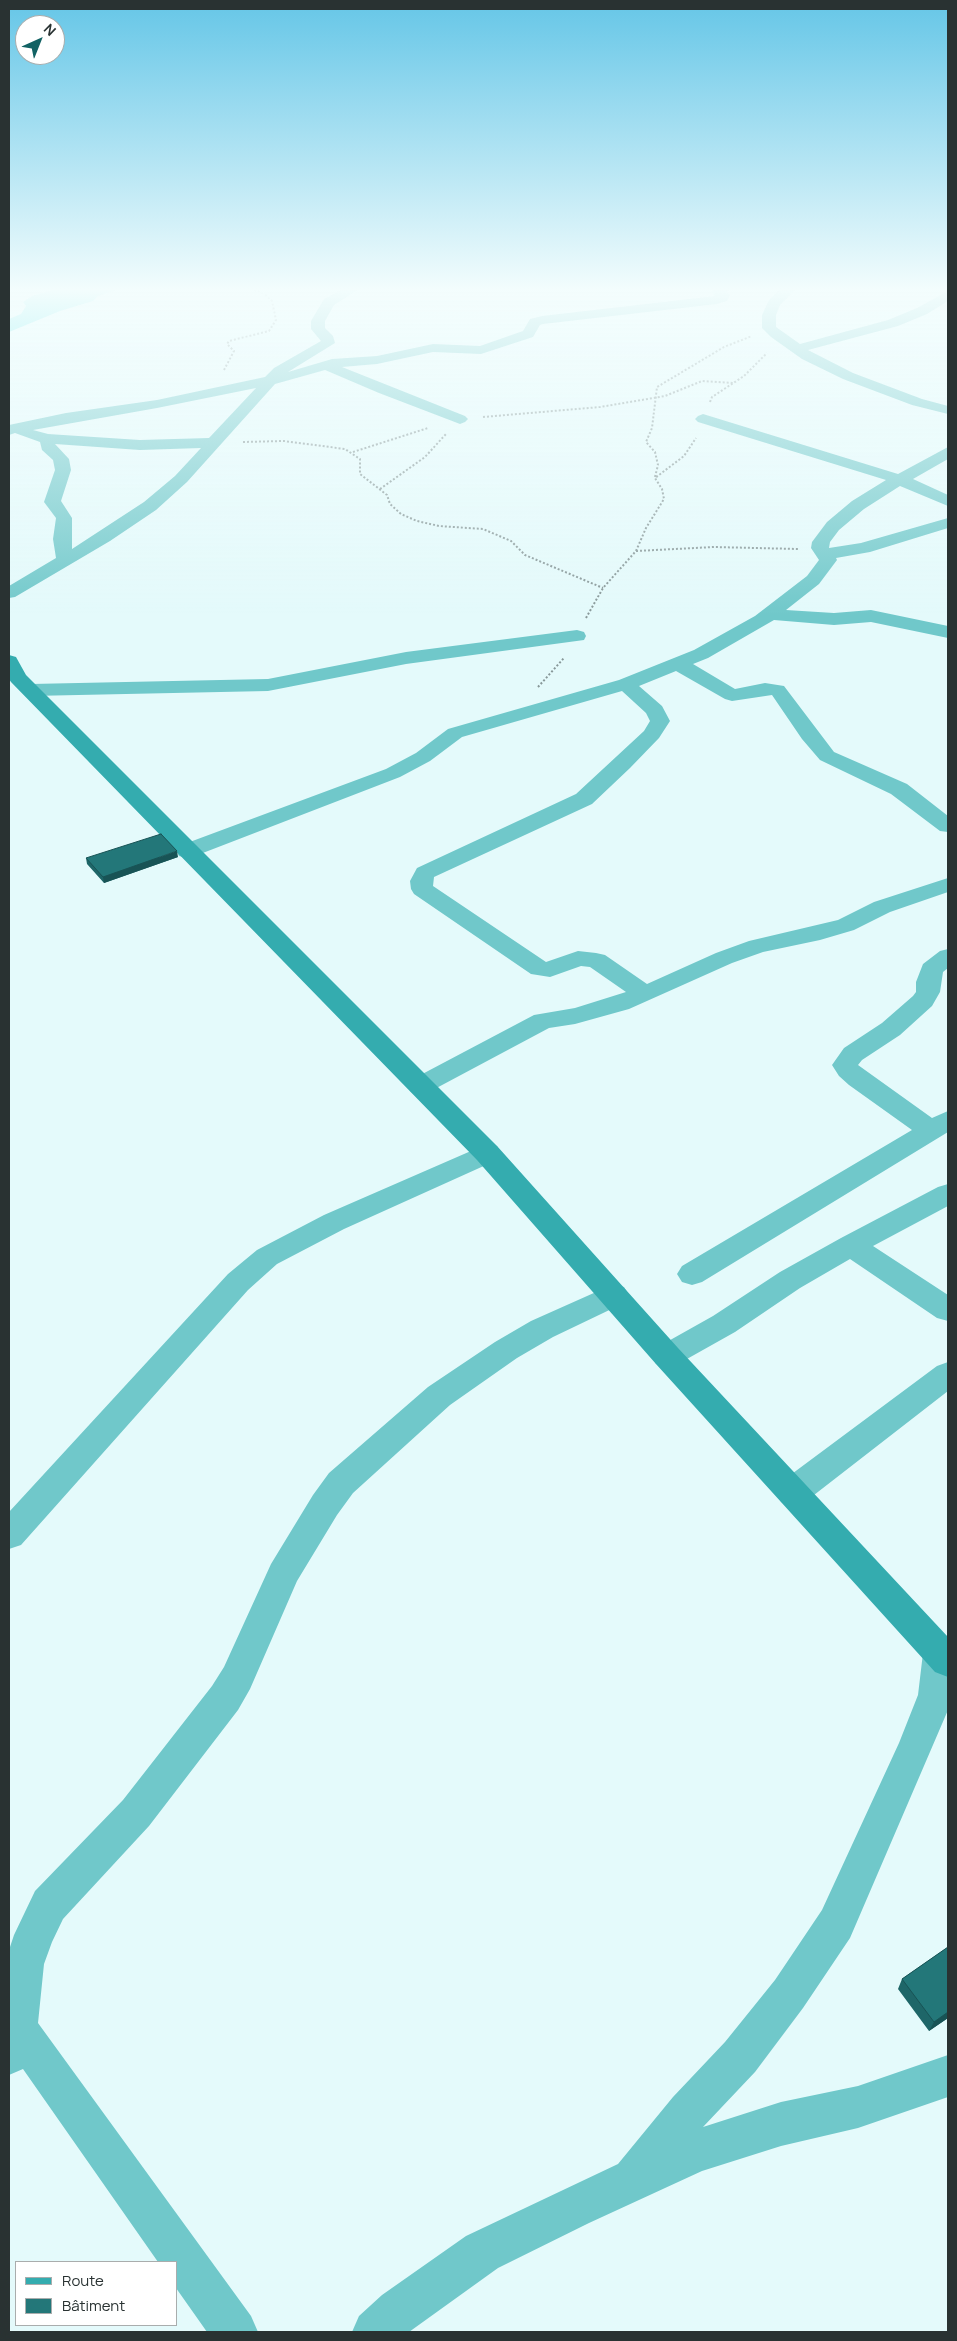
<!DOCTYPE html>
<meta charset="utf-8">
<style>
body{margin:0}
#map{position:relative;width:957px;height:2341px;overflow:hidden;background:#e4fafb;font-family:Manrope,sans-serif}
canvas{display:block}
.frame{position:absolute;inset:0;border:10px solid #293232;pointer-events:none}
.legend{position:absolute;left:15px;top:2261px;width:162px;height:65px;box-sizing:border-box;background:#fff;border:1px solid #a9adad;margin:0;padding:6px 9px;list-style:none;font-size:15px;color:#293232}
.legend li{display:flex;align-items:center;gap:10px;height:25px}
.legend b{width:25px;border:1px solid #a9adad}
.north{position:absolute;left:15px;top:15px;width:50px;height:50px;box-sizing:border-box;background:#fff;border:1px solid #a9adad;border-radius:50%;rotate:44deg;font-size:14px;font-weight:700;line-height:20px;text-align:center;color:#293232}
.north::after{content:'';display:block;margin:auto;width:18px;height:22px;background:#126264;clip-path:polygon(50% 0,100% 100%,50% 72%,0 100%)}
</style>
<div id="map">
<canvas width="957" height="2341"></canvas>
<div class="frame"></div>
<ul class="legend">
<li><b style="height:6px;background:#34acaf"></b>Route</li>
<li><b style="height:14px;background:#237779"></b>Bâtiment</li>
</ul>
<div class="north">N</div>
</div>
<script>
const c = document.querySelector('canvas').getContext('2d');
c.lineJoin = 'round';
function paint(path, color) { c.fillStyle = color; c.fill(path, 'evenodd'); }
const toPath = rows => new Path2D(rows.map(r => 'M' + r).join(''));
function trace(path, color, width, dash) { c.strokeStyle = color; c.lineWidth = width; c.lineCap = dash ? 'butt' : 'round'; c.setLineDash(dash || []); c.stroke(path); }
paint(toPath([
 [60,288,122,288,98,296,93,301,60,311,9,332,9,319,21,314,26,306,23,302,32,296]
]), '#40e2e6');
trace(toPath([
 [224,370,234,351,227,344,229,341,269,331,276,320,272,301,264,294,251,288],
 [710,402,712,397,744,376,767,353],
 [483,417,600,407,665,396,702,381,734,383],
 [243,442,284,441,345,449,360,459,360,474,387,495,390,504,401,514,417,521,439,526,483,529,511,541,525,555,603,588],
 [353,452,428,428],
 [655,477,658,465,655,452,646,442,652,428,657,387,724,347,752,336],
 [380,489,425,457,446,434],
 [636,551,714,547,798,549],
 [586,618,603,588,636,551,646,528,664,499,662,489,655,478,684,456,696,438],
 [538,687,564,658]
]), '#889899', 2, [2, 2]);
paint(toPath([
 [345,288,361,288,334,305,325,321,325,328,333,336,335,343,288,372,332,359,377,356,433,344,480,346,523,331,530,319,542,316,715,296,712,292,716,288,731,288,727,292,730,295,727,301,717,304,543,324,540,325,533,337,481,354,433,352,377,364,342,367,465,416,468,419,465,422,460,424,379,393,325,370,275,384,187,482,156,510,110,541,15,597,9,598,9,586,56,558,53,539,56,518,44,502,55,470,53,460,42,450,40,442,15,433,9,435,9,425,66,413,157,400,265,377,274,368,321,341,311,329,311,321,324,299,345,288],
 [256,388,209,438,140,440,48,434,33,430,157,408,256,388],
 [55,444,140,450,201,448,175,476,144,502,72,549,72,518,61,501,71,470,69,459,55,444],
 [782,288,797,288,780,305,776,315,776,327,800,344,888,320,917,308,948,291,948,301,927,314,898,326,808,350,853,373,922,399,948,406,948,414,912,405,843,379,802,359,771,337,762,328,762,315,769,300,782,288],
 [703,414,898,474,948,447,948,459,913,479,948,495,948,506,900,486,864,509,839,530,830,542,829,548,861,543,948,518,948,528,870,552,836,558,837,560,819,584,786,610,834,613,871,610,948,626,948,638,871,622,834,625,774,620,708,658,693,664,735,689,765,683,784,686,834,752,907,784,948,816,948,832,940,831,891,794,820,760,802,739,772,695,732,701,725,699,676,671,639,686,662,706,670,721,659,738,630,768,592,804,434,877,433,886,546,962,578,951,596,953,605,955,647,984,716,953,749,941,838,920,874,902,948,878,948,892,890,912,854,930,820,940,763,952,732,963,629,1009,575,1024,549,1028,429,1092,420,1095,411,1092,407,1086,411,1080,534,1015,575,1008,626,992,590,967,581,966,550,977,531,974,414,894,411,889,410,881,417,868,576,794,644,731,650,721,646,713,622,691,462,737,430,761,400,777,195,856,187,858,179,856,176,851,179,846,386,769,416,753,448,729,619,680,694,650,755,616,807,576,819,560,811,548,812,542,827,522,852,501,886,480,698,422,695,419,698,416,703,414],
 [577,630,584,632,586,636,584,640,406,664,268,691,31,696,24,694,21,690,24,686,31,684,268,679,406,652,577,630],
 [948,949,948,968,943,972,940,992,932,1006,900,1035,862,1060,858,1065,932,1118,948,1111,948,1132,702,1282,692,1285,682,1282,677,1274,682,1266,912,1130,849,1085,839,1076,832,1065,844,1048,882,1023,913,996,916,992,916,982,923,964,940,951,948,949],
 [487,1144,497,1146,501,1153,497,1160,344,1229,277,1264,248,1290,21,1545,9,1549,9,1512,228,1274,257,1250,324,1215,487,1144],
 [948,1184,948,1206,873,1246,948,1295,948,1321,937,1318,850,1259,800,1288,735,1332,678,1364,667,1368,656,1364,652,1356,656,1348,713,1316,780,1272,841,1238,938,1187,948,1184],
 [614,1284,624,1287,629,1295,624,1303,553,1337,517,1358,450,1405,353,1493,337,1515,297,1581,250,1689,238,1710,149,1826,63,1919,52,1942,44,1964,38,2023,251,2316,258,2332,207,2332,176,2288,176,2262,158,2262,23,2069,9,2075,9,1950,14,1935,35,1891,123,1800,212,1686,224,1667,271,1564,313,1495,329,1473,428,1387,495,1342,531,1321,614,1284],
 [948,1362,948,1391,805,1502,793,1506,781,1502,777,1492,781,1482,937,1366,948,1362],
 [941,1637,948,1640,948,1710,850,1938,803,2008,755,2072,703,2127,781,2102,858,2086,948,2055,948,2097,858,2128,781,2146,702,2171,589,2223,498,2268,409,2332,352,2332,359,2316,382,2295,466,2236,618,2164,673,2097,725,2042,775,1980,822,1910,899,1743,918,1695,923,1653,928,1642,941,1637]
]), '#70c8ca');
paint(toPath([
 [9,655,16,657,26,675,497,1146,678,1348,948,1637,948,1677,935,1672,656,1364,477,1160,11,682,9,679,9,655]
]), '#34acaf');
paint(toPath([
 [178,857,104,883,87,864,86,858],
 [948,1947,948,2018,929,2031,898,1989,902,1979]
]), '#1e6668');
paint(toPath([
 [177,851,178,857,104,883,103,877],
 [948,2012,948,2018,929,2031,934,2022]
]), '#185355');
const building = toPath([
 [161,834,177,851,103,877,86,858,161,834],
 [948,1947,948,2012,934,2022,902,1979,948,1947]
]);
paint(building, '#237779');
trace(building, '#185355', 1);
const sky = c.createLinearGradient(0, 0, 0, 616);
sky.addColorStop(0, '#65c6e7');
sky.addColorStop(0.47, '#f3fdfd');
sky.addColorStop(1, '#f3fdfd00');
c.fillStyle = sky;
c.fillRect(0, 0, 957, 616);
</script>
